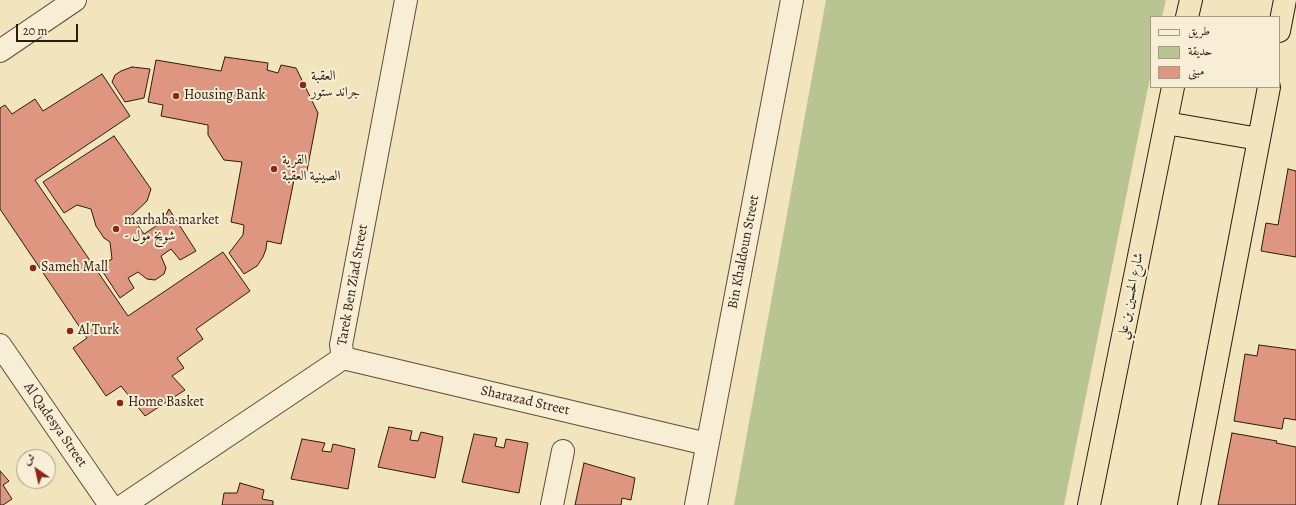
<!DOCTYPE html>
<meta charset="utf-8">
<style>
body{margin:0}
#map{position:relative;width:1296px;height:505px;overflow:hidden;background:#f2e5be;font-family:Alegreya,Amiri,serif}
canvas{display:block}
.legend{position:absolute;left:1150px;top:16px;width:130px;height:72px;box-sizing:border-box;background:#f7eed5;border:1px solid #a79a85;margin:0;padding:5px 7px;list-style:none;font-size:12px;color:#2e1b0c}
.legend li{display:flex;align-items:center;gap:8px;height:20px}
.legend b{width:20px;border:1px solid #a79a85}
.north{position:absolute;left:16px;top:449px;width:40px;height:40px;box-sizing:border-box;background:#f7eed5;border:1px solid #a79a85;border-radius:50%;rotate:326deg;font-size:11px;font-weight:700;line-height:16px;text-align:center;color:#2e1b0c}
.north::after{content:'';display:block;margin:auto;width:14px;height:18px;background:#8f2418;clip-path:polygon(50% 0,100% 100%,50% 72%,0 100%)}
.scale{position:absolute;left:16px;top:24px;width:62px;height:18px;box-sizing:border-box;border:2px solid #2e1b0c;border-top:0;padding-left:5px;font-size:12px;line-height:14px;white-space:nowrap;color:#2e1b0c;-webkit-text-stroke:3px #f7eed5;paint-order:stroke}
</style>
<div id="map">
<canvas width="1296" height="505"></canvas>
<ul class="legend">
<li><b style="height:5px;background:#f7eed5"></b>طريق</li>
<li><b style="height:11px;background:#b8c593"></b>حديقة</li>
<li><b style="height:11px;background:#de9681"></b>مبنى</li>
</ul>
<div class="north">ش</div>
<div class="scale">20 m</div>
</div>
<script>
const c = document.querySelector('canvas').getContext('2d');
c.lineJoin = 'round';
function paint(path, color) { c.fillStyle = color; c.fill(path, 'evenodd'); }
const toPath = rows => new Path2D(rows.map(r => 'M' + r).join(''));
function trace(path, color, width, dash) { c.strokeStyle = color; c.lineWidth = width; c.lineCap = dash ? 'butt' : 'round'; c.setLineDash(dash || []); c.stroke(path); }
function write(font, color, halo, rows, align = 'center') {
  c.font = font + ' Alegreya,Amiri,serif'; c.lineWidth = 4; c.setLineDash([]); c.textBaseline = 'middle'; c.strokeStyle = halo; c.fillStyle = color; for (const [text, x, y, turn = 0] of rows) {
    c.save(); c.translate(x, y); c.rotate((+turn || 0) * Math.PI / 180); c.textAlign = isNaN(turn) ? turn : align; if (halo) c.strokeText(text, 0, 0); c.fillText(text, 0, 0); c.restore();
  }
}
paint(toPath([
 [826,0,1166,0,1162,17,1151,17,1151,73,1064,505,734,505]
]), '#b8c593');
const building = toPath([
 [225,57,268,63,267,70,278,73,281,65,296,68,318,113,306,176,295,175,281,244,267,241,266,249,263,257,257,266,244,274,229,253,243,235,244,225,231,222,242,162,224,160,208,135,208,125,161,116,163,105,148,102,156,60,221,71,225,57],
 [132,67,150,69,144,98,125,102,112,82,115,75,121,71,132,67],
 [102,74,130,116,35,180,128,316,223,252,250,291,196,329,203,339,177,358,184,368,172,376,185,390,145,416,121,386,106,396,73,348,87,338,0,209,0,108,5,105,12,114,35,99,43,111,102,74],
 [114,136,151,189,147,201,131,216,144,234,162,222,169,209,196,251,180,260,171,249,161,256,166,268,164,274,155,280,147,279,138,272,128,278,134,288,120,298,99,266,112,259,110,242,104,238,96,226,91,209,77,205,64,213,43,182,114,136],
 [1288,169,1296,171,1296,257,1261,251,1266,223,1278,225,1288,169],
 [1259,345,1296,350,1296,420,1284,418,1282,429,1234,421,1245,354,1257,356,1259,345],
 [389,427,412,431,410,440,418,441,421,432,443,437,435,478,378,467,389,427],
 [1232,433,1277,441,1276,443,1296,447,1296,505,1218,505,1232,433],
 [474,434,497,438,495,446,504,448,506,439,528,443,519,493,462,482,474,434],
 [302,439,325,443,322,451,331,452,333,444,355,449,348,489,291,479,302,439],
 [584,463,635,478,631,500,622,498,621,505,575,505,584,463],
 [0,471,9,481,3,485,12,499,3,505,0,505,0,471],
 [240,483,264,490,262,499,273,501,273,505,222,505,224,493,237,493,240,483]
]);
paint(building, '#de9681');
trace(building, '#2e1b0c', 1);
const minor = toPath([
 [0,51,75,0],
 [0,345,110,505],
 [343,358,707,444],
 [343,358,341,345,406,0],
 [124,505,343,358],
 [552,505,563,451]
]);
const tertiary = toPath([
 [696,505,792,0]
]);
const trunk = toPath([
 [1187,17,1191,0],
 [1279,31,1285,0],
 [1166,123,1259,139],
 [1089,505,1173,87],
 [1189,505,1269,87]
]);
trace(minor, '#5f4e38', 24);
trace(tertiary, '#5f4e38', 24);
trace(trunk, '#2e1b0c', 24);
trace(minor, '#f7eed5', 22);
trace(tertiary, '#f7eed5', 22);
trace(trunk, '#f2e5be', 22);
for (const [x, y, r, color] of [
 [303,85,4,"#8f2418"],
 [176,96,4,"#8f2418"],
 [274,169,4,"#8f2418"],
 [116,229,4,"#8f2418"],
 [33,268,4,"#8f2418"],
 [70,331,4,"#8f2418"],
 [120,403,4,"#8f2418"]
]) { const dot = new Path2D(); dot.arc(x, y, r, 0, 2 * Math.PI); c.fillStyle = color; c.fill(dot); trace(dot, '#f7eed5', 1.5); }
write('14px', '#2e1b0c', '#f7eed5', [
 ["العقبة",311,77],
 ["جراند ستور",311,93],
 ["Housing Bank",184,96],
 ["القرية",282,161],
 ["الصينية العقبة",282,177],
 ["marhaba market",124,221],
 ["- شويخ مول",124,237],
 ["Sameh Mall",41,268],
 ["Al Turk",78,331],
 ["Home Basket",128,403]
], 'left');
write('14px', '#2e1b0c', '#f7eed5', [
 ["Bin Khaldoun Street",744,252,-79],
 ["Tarek Ben Ziad Street",353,285,-80],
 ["شارع الحسين بن علي",1131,296,-79],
 ["Sharazad Street",525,401,13],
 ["Al Qadesya Street",55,425,55]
]);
</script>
